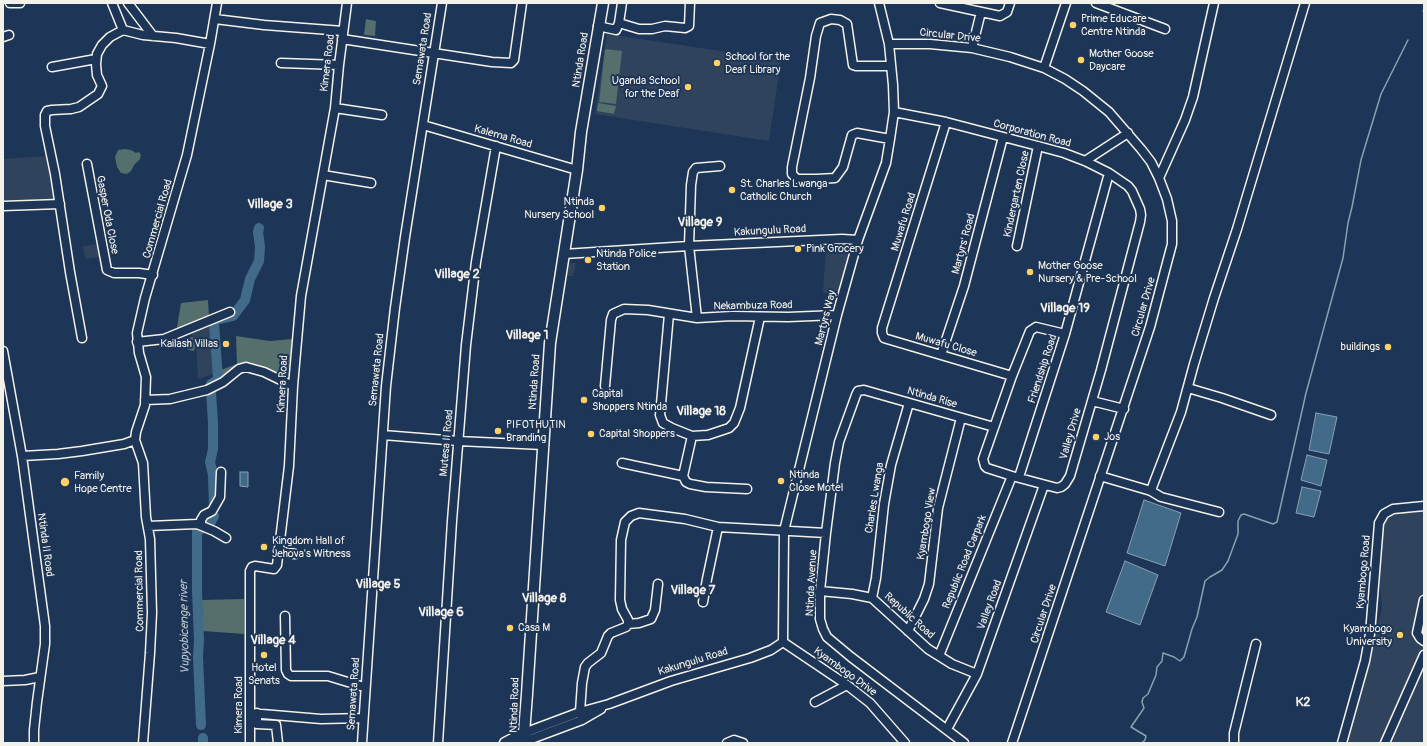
<!DOCTYPE html>
<style>
body{margin:0}
#map{position:relative;width:1427px;height:746px;overflow:hidden;background:#1d3557;font-family:Pangolin,sans-serif}
canvas{display:block}
.frame{position:absolute;inset:0;border:4px solid #f4f1e8;pointer-events:none}
</style>
<div id="map">
<canvas width="1427" height="746"></canvas>
<div class="frame"></div>
</div>
<script>
const c = document.querySelector('canvas').getContext('2d');
c.lineJoin = 'round';
function paint(path, color) { c.fillStyle = color; c.fill(path, 'evenodd'); }
const toPath = rows => new Path2D(rows.map(r => 'M' + r).join(''));
function trace(path, color, width, dash) { c.strokeStyle = color; c.lineWidth = width; c.lineCap = dash ? 'butt' : 'round'; c.setLineDash(dash || []); c.stroke(path); }
function write(font, color, halo, rows, align = 'center') {
  c.font = font + ' Pangolin,sans-serif'; c.lineWidth = 4; c.setLineDash([]); c.textBaseline = 'middle'; c.strokeStyle = halo; c.fillStyle = color; for (const [text, x, y, turn = 0] of rows) {
    c.save(); c.translate(x, y); c.rotate((+turn || 0) * Math.PI / 180); c.textAlign = isNaN(turn) ? turn : align; if (halo) c.strokeText(text, 0, 0); c.fillText(text, 0, 0); c.restore();
  }
}
paint(toPath([
 [607,34,781,60,769,141,595,114],
 [48,156,55,200,3,203,3,159],
 [846,241,852,244,840,294,823,293,826,243],
 [101,244,101,257,85,259,83,246],
 [569,263,576,263,573,276,567,276],
 [212,322,216,373,198,379,196,345,191,331],
 [1424,510,1424,743,1346,743,1369,662,1382,608,1378,567,1381,526,1385,518,1390,514,1396,512]
]), '#30435c');
paint(toPath([
 [366,19,376,21,375,36,364,35],
 [605,49,622,51,616,104,599,102],
 [598,103,616,106,614,114,597,111],
 [125,149,131,150,136,153,139,152,141,155,140,159,134,165,131,171,127,174,121,173,117,167,115,157,118,150],
 [208,300,209,318,176,333,181,303],
 [236,336,270,341,293,339,287,377,283,378,251,364,246,364,219,382,218,371,237,364],
 [193,337,196,343,194,351,189,350,184,346,184,342,188,338],
 [244,599,244,634,203,631,202,600]
]), '#556f6c');
const water = toPath([
 [1316,413,1337,417,1329,454,1309,450,1316,413],
 [1307,455,1327,460,1321,486,1301,480,1307,455],
 [240,472,248,472,248,487,240,486,240,472],
 [1302,487,1321,491,1314,517,1296,513,1302,487],
 [1144,500,1181,513,1165,566,1127,553,1144,500],
 [1125,561,1158,575,1140,625,1106,612,1125,561]
]);
paint(water, '#426b8a');
trace(water, '#89a1b0', 1);
trace(toPath([
 [1423,11,1424,9],
 [1142,743,1145,740,1146,736,1131,727,1144,708,1142,702,1143,698,1148,694,1156,675,1157,667,1162,661,1163,653,1174,657,1180,661,1184,657,1192,629,1197,617,1205,581,1210,577,1222,570,1228,561,1238,534,1238,521,1241,515,1244,514,1273,524,1277,522,1306,393,1343,258,1348,223,1352,207,1361,160,1381,94,1408,40]
]), '#89a1b0', 1.5);
trace(toPath([
 [220,319,233,316,245,300,250,279,259,261,260,247,258,232,259,228],
 [211,384,216,381,218,378,214,323],
 [211,392,213,423,213,449,210,462,213,475,214,507],
 [209,525,214,516],
 [200,530,197,531,197,590,199,640,198,657,201,725],
 [203,738,203,743]
]), '#426b8a', 10);
const minor = toPath([
 [10,3,20,3],
 [112,3,123,30,143,35,176,38,210,44],
 [128,3,153,36],
 [940,3,1000,16,1007,12,1010,3],
 [1096,3,1165,29],
 [215,19,264,25,343,31],
 [619,23,622,3],
 [598,26,616,30,619,23,639,29,652,29,665,26,685,28,689,26,690,3],
 [3,37,9,35],
 [342,39,492,62,511,63,514,60,522,3],
 [889,44,930,44,972,48,1010,57,1044,68,1065,79,1083,91,1109,112,1141,149,1151,162,1159,178,1167,199,1172,221,1172,244,1150,327,1012,743],
 [972,48,981,12],
 [281,63,339,65],
 [52,67,96,59],
 [1044,68,1066,3],
 [335,108,382,115],
 [894,112,946,122,1038,146,1064,153,1085,161,1109,173,1128,186,1132,191,1140,209,1141,215,1140,222,1101,370,1070,476,1065,484,1061,487,1057,488,1012,476,987,468,985,466,983,459,1012,376,1030,331,1036,327,1065,334],
 [946,122,882,328,882,333,884,338,887,339,1012,376],
 [423,125,577,170],
 [890,139,857,133,852,135,843,167,835,178,817,179,797,179,792,174,792,167,810,78,816,36,820,23,831,19,840,20,847,24,853,65,856,66,891,66],
 [1085,161,1128,133],
 [87,164,107,270,114,273,139,273,153,275],
 [323,175,371,183],
 [1159,178,1185,120,1193,97,1214,3],
 [3,206,60,204],
 [1017,246,1038,146],
 [564,254,689,246,842,239,858,240],
 [669,314,660,415,663,423,672,428,692,436,708,435,729,428,734,423,740,408,760,317],
 [697,318,689,246,691,185,693,172,696,168,720,166],
 [82,338,70,272,55,174,45,126,45,115,47,111,52,110,71,109,79,107,98,94,102,86,97,75,96,64,97,54,102,45,110,37,123,30],
 [137,342,164,339,230,312],
 [3,351,22,456,45,626,45,644,37,702,34,730,34,743],
 [941,355,964,286,1003,137],
 [605,386,611,320,613,314,624,309,648,310,697,318,732,316,788,317,837,315],
 [1188,388,1222,398,1271,415],
 [145,400,170,399,207,390,223,382,239,369,246,367,264,372,293,386],
 [1092,401,1124,409],
 [383,435,458,441,543,445],
 [692,436,683,476,686,482,690,484,706,487,747,489],
 [22,456,58,454,82,451,124,444,135,440],
 [622,463,683,476],
 [1100,476,1151,491,1153,485,1181,412,1194,364,1214,298,1237,229,1305,3],
 [1019,477,1065,334,1109,173],
 [1151,491,1161,497,1219,512],
 [201,525,201,520,204,515,212,511,220,497,221,472],
 [148,526,197,524,214,531,226,538],
 [278,551,295,554],
 [820,591,852,594,872,598,928,649,952,664,977,674],
 [872,598,876,578,884,504,891,465,909,403],
 [1424,600,1417,633,1420,638,1424,641],
 [703,602,707,579,718,527],
 [285,616,286,670,288,674,291,676,328,676,364,687],
 [628,624,639,623,651,619,655,610,658,584],
 [908,631,924,599,929,584,938,508,961,418],
 [783,642,784,531,837,315,858,240,886,163,890,139,894,112,893,85,889,44,879,3],
 [783,642,847,685,870,703,905,743],
 [939,656,1012,476],
 [3,681,25,680,40,677],
 [815,702,847,685],
 [250,713,321,719,363,718],
 [257,713,257,724,276,725,278,743],
 [582,720,580,712,582,683,585,667,588,663,601,653,608,636,611,633,626,627,628,624,628,620,622,609,620,600,621,540,625,522,631,516,639,513,685,519,718,527,826,533],
 [947,729,977,674,1044,485],
 [524,733,580,712,609,704,671,681,750,658,771,650,783,642],
 [526,741,582,720,601,709],
 [143,743,150,653,152,613,150,539,146,517,143,463,135,440,136,432,145,405,146,377,139,353,137,333,145,298,187,155,210,44,217,3],
 [250,743,250,571,252,567,255,566,274,569,277,565,289,466,293,386,301,296,335,108,339,65,347,3],
 [362,743,386,386,395,308,405,237,442,3],
 [438,743,452,521,466,345,476,262,496,146],
 [727,743,734,740,743,743],
 [964,743,851,657,827,637,823,629,820,619,820,591,826,533,835,463,839,442,856,395,858,391,864,390,994,427],
 [1234,743,1234,733,1256,644],
 [1342,743,1365,661,1370,634,1379,523,1384,514,1393,509,1424,506],
 [1385,743,1424,655]
]);
const major = toPath([
 [505,743,524,733],
 [522,743,526,741,524,733,527,694,550,343,577,170,581,132,603,3]
]);
trace(minor, '#f4f1e8', 11);
trace(major, '#f4f1e8', 13);
trace(minor, '#1d3557', 8);
trace(major, '#1d3557', 10);
for (const [x, y, r, color] of [
 [1073,25,4,"#ffd166"],
 [1081,60,4,"#ffd166"],
 [717,63,4,"#ffd166"],
 [688,87,4,"#ffd166"],
 [732,190,4,"#ffd166"],
 [602,208,4,"#ffd166"],
 [798,249,4,"#ffd166"],
 [588,260,4,"#ffd166"],
 [1030,272,4,"#ffd166"],
 [226,344,4,"#ffd166"],
 [1388,347,4,"#ffd166"],
 [584,400,4,"#ffd166"],
 [498,431,4,"#ffd166"],
 [591,434,4,"#ffd166"],
 [1096,437,4,"#ffd166"],
 [781,481,4,"#ffd166"],
 [65,482,5,"#ffd166"],
 [264,547,4,"#ffd166"],
 [510,628,4,"#ffd166"],
 [1400,635,4,"#ffd166"],
 [264,655,4,"#ffd166"]
]) { const dot = new Path2D(); dot.arc(x, y, r, 0, 2 * Math.PI); c.fillStyle = color; c.fill(dot); trace(dot, '#1d3557', 1.5); }
write('11px', '#f4f1e8', '#1d3557', [
 ["Prime Educare",1081,19],
 ["Centre Ntinda",1081,32],
 ["Mother Goose",1089,54],
 ["Daycare",1089,67],
 ["School for the",725,57],
 ["Deaf Library",725,70],
 ["Uganda School",680,81,"right"],
 ["for the Deaf",680,94,"right"],
 ["St. Charles Lwanga",740,184],
 ["Catholic Church",740,197],
 ["Ntinda",594,202,"right"],
 ["Nursery School",594,215,"right"],
 ["Pink Grocery",806,249],
 ["Ntinda Police",596,254],
 ["Station",596,267],
 ["Mother Goose",1038,266],
 ["Nursery & Pre-School",1038,279],
 ["Kailash Villas",218,344,"right"],
 ["buildings",1380,347,"right"],
 ["Capital",592,394],
 ["Shoppers Ntinda",592,407],
 ["PIFOTHUTIN",506,425],
 ["Branding",506,438],
 ["Capital Shoppers",599,434],
 ["Jos",1104,437],
 ["Ntinda",789,475],
 ["Close Motel",789,488],
 ["Family",74,476],
 ["Hope Centre",74,489],
 ["Kingdom Hall of",272,541],
 ["Jehova's Witness",272,554],
 ["Casa M",518,628],
 ["Kyambogo",1392,629,"right"],
 ["University",1392,642,"right"],
 ["Hotel",264,668,"center"],
 ["Senats",264,681,"center"]
], 'left');
write('11px', '#f4f1e8', '#1d3557', [
 ["Circular Drive",950,36,6],
 ["Semawata Road",423,49,-81],
 ["Ntinda Road",581,60,-81],
 ["Kimera Road",328,63,-83],
 ["Corporation Road",1032,134,15],
 ["Kalema Road",503,137,16],
 ["Kindergarten Close",1017,194,-78],
 ["Gasper Oda Close",107,215,79],
 ["Commercial Road",158,219,-74],
 ["Muwafu Road",904,222,-73],
 ["Kakungulu Road",770,231,-3],
 ["Martyrs' Road",964,244,-75],
 ["Nekambuza Road",753,306,-1],
 ["Circular Drive",1144,307,-74],
 ["Martyrs Way",826,318,-76],
 ["Muwafu Close",946,345,16],
 ["Friendship Road",1043,369,-72],
 ["Semawata Road",377,370,-84],
 ["Ntinda Road",535,382,-86],
 ["Kimera Road",283,384,-87],
 ["Ntinda Rise",932,398,16],
 ["Valley Drive",1071,434,-74],
 ["Mutesa II Road",447,443,-85],
 ["Charles Lwanga",875,498,-81],
 ["Kyambogo View",927,524,-81],
 ["Ntinda II Road",45,545,82],
 ["Republic Road Carpark",965,562,-68],
 ["Kyambogo Road",1364,572,-85],
 ["Ntinda Avenue",812,583,-87],
 ["Commercial Road",140,591,-91],
 ["Valley Road",990,605,-70],
 ["Circular Drive",1044,614,-72],
 ["Republic Road",909,616,42],
 ["Kakungulu Road",693,662,-17],
 ["Kyambogo Drive",845,672,36],
 ["Semawata Road",354,694,-86],
 ["Kimera Road",239,705,-90],
 ["Ntinda Road",515,705,-88]
]);
write('italic 12px', '#b6c2c7', '#1d3557', [
 ["Vupyobicenge river",185,627,-91]
]);
write('bold 13px', '#f4f1e8', '#1d3557', [
 ["Village 3",270,205],
 ["Village 9",700,223],
 ["Village 2",457,275],
 ["Village 19",1065,309],
 ["Village 1",527,336],
 ["Village 18",701,412],
 ["Village 5",378,585],
 ["Village 7",693,591],
 ["Village 8",544,599],
 ["Village 6",441,613],
 ["Village 4",273,641],
 ["K2",1303,703]
]);
</script>
